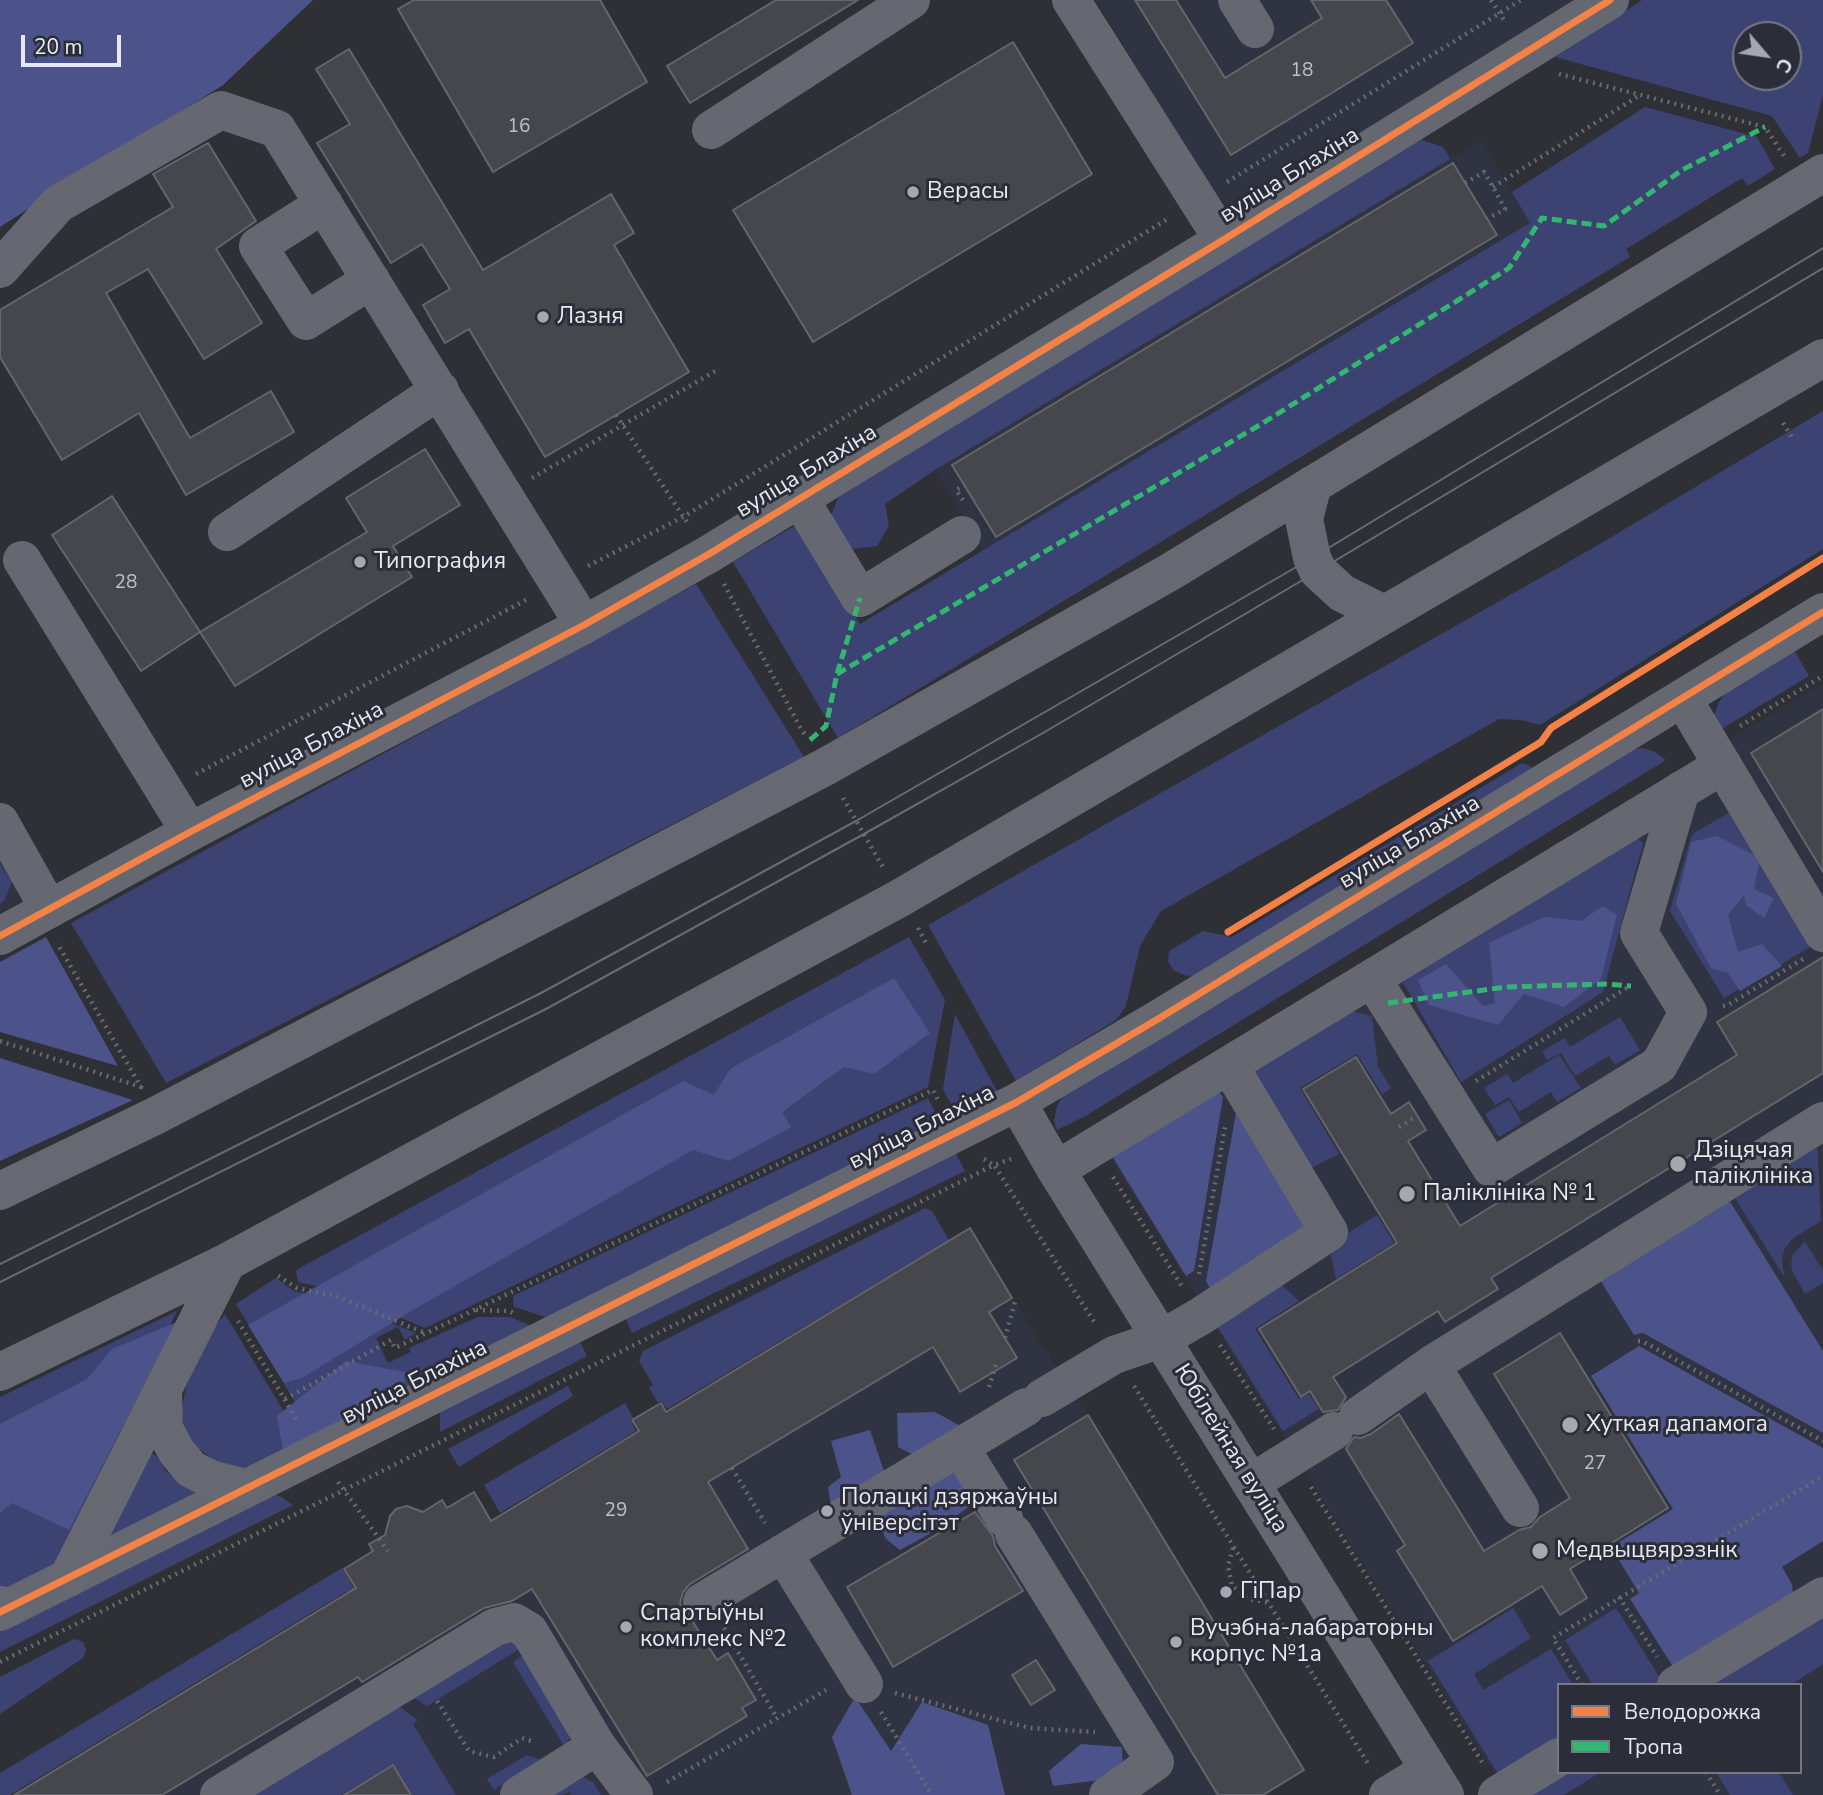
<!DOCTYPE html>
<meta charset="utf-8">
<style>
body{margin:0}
#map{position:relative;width:1823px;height:1795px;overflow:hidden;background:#2e3036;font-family:"Nunito Sans",sans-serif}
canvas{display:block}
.legend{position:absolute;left:1557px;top:1683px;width:245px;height:91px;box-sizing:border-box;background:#2b2e39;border:2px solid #767982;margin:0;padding:9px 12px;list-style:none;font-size:21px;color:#e7e9f0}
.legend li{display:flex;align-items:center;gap:14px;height:35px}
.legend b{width:35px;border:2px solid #767982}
.north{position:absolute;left:1732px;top:21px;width:70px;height:70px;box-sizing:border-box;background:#2b2e39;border:2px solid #767982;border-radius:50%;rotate:119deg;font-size:19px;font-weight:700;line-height:28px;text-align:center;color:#e7e9f0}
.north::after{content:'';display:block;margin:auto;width:24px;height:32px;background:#a6a8af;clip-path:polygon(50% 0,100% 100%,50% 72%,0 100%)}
.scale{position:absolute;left:21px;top:35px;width:100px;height:32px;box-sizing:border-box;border:4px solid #e7e9f0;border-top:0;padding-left:9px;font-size:21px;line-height:24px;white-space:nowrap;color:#e7e9f0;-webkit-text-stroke:5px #2b2e39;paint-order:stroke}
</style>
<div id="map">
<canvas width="1823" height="1795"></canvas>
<ul class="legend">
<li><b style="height:9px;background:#f48246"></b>Велодорожка</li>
<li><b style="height:9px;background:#33b770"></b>Тропа</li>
</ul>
<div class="north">С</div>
<div class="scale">20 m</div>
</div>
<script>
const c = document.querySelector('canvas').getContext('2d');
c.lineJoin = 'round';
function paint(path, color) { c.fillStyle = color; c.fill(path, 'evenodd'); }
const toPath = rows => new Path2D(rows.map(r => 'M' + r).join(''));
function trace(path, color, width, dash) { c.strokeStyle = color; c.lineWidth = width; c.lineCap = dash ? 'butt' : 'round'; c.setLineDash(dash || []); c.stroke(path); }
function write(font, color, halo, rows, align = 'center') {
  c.font = font + ' "Nunito Sans",sans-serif'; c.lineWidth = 6; c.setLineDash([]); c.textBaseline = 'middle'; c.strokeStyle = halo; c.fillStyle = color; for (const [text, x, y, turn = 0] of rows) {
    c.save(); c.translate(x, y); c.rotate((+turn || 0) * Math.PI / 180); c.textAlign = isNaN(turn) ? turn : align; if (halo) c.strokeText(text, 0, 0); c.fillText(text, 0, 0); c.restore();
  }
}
paint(toPath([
 [1096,0,1580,0,1250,207,1230,206,1214,195],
 [1481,140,1531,223,984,552,935,470],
 [1823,683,1823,1795,1507,1795,1091,1127],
 [1559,1685,1800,1685,1800,1772,1559,1772],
 [0,855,25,898,0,912],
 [970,1228,1012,1298,1088,1415,1304,1770,1263,1795,14,1795,346,1594,350,1599,359,1593,344,1569,474,1492,495,1527,504,1522,500,1515,638,1431,632,1420,661,1403,667,1412]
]), '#303342');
paint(toPath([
 [1642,0,1823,0,1823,95,1808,153,1800,158,1772,116,1555,57],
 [1746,35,1788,35,1788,77,1746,77],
 [1645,107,1757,137,1775,169,1748,186,1742,178,1626,249,1630,257,838,738,733,562,796,525,860,624,1530,223,1512,192],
 [1416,138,1443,147,1450,159,935,470,885,504,889,526,877,546,853,549,836,535,830,518,838,498],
 [1823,411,1823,549,1540,725,1521,720,1499,719,1161,911,1140,946,1126,1006,1116,1020,1016,1081,928,925,1593,548],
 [696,584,804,757,166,1083,71,923],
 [1793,648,1809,676,1715,733,1713,719,1718,704,1728,687],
 [1642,748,1655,752,1666,760,1087,1115,1057,1130,1054,1121,1057,1106,1064,1094,1627,749],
 [1522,763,1540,770,1202,975,1187,976,1173,970,1168,961,1169,951,1203,931,1232,937],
 [1736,809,1817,943,1724,998,1670,911,1692,834],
 [1636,838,1643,843,1603,992,1461,1082,1401,979],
 [0,864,12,882,4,901,0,904],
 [909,937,945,1000,928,1087,425,1328,334,1290,298,1282,296,1270],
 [1351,1011,1372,1016,1378,1067,1391,1088,1382,1094,1357,1054,1300,1088,1339,1154,1303,1172,1244,1074],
 [955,1014,997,1091,956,1114,943,1089],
 [1620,1017,1640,1050,1615,1065,1609,1056,1575,1076,1561,1053,1547,1060,1542,1051,1565,1038,1570,1047],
 [1559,1055,1581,1088,1557,1102,1551,1092,1519,1112,1509,1097,1495,1105,1484,1088,1507,1074,1513,1083],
 [928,1098,941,1124,552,1319,514,1307,513,1296],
 [1509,1100,1522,1123,1499,1137,1485,1114],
 [1817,1140,1821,1221,1792,1239,1784,1250,1782,1262,1785,1278,1731,1192],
 [954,1150,965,1171,632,1333,623,1312],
 [925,1208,932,1211,949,1240,667,1409,661,1401,658,1403,649,1388,653,1385,639,1361,643,1351],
 [1377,1215,1394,1243,1336,1279,1329,1245],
 [1805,1242,1823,1270,1823,1283,1805,1294,1792,1271,1791,1264,1793,1254],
 [276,1278,294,1291,333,1299,416,1333,405,1340,398,1327,376,1338,388,1363,411,1352,409,1348,478,1317,510,1317,545,1332,319,1442,236,1304],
 [1275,1279,1299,1301,1255,1329,1299,1399,1309,1394,1319,1409,1283,1431,1212,1318],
 [177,1311,53,1572,0,1591,0,1397],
 [225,1314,306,1448,233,1473,188,1441,181,1412,186,1387,202,1343],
 [576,1334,587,1356,440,1432,440,1412],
 [568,1386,573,1396,459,1467,448,1449],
 [625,1403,633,1418,630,1420,636,1431,500,1513,484,1485],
 [148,1451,156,1456,166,1471,186,1487,216,1496,91,1556],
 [263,1493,280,1496,293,1505,0,1652,0,1625],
 [342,1568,357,1593,350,1597,346,1592,10,1795,0,1795,0,1773],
 [1513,1608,1531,1638,1474,1674,1483,1690,1551,1649,1573,1685,1559,1685,1559,1745,1501,1779,1428,1661],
 [1616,1608,1662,1681,1657,1685,1593,1685,1565,1640],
 [1823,1608,1823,1664,1791,1685,1698,1685],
 [74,1639,83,1642,86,1650,83,1658,0,1714,0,1677],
 [503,1640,514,1642,521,1648,427,1706,411,1696],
 [525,1654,570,1738,564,1746,513,1662],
 [394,1703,418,1720,413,1724,456,1795,412,1795,393,1764,341,1795,243,1795],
 [527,1755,542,1760,494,1790,487,1779],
 [1559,1772,1601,1772,1564,1795,1517,1795],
 [1716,1772,1779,1772,1793,1795,1730,1795],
 [583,1777,593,1782,601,1795,572,1795,569,1792,563,1795,545,1795]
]), '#3c4373');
paint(toPath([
 [0,0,313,0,223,85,0,227],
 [1717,836,1760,858,1754,889,1774,898,1764,918,1746,905,1744,895,1728,915,1738,952,1762,944,1782,966,1740,991,1728,973,1711,968,1676,904,1691,842],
 [1603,906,1617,915,1601,979,1564,1007,1524,994,1498,1025,1429,1005,1418,980,1446,964,1483,1006,1495,1003,1489,943,1544,917,1581,921],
 [46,937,118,1066,0,1032,0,962],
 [894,978,930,1033,874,1074,844,1067,782,1112,791,1127,729,1161,693,1150,413,1310,302,1378,284,1383,248,1325,683,1081,714,1095,730,1069],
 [0,1058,133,1100,0,1161],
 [1219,1092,1223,1097,1194,1271,1186,1276,1112,1156],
 [1237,1107,1316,1227,1213,1294,1206,1281],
 [1726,1195,1823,1351,1823,1433,1643,1333,1634,1335,1597,1275],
 [177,1322,69,1530,12,1503,0,1513,0,1424,87,1379,112,1349],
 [1639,1346,1823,1448,1823,1541,1782,1567,1792,1584,1793,1594,1677,1673,1630,1599,1639,1593,1611,1547,1673,1509,1591,1376],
 [346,1361,405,1372,403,1394,284,1456,277,1416],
 [935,1412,966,1429,973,1504,933,1532,900,1550,885,1538,877,1511,832,1512,828,1487,841,1477,831,1441,870,1430,884,1471,945,1471,898,1447,897,1413],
 [855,1697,891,1751,922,1702,988,1725,1005,1795,852,1795,832,1737],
 [1081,1744,1122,1747,1123,1777,1053,1786,1049,1771]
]), '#4b538a');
const building = toPath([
 [414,0,600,0,647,82,493,172,398,9,414,0],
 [776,0,858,0,690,103,667,66,776,0],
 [1135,0,1176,0,1225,78,1322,18,1311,0,1386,0,1413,43,1231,155,1135,0],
 [1013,42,1092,174,813,342,733,210,1013,42],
 [349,49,483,270,611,194,634,233,614,245,689,372,545,457,469,329,445,343,423,305,450,289,422,244,391,263,317,143,350,124,316,69,349,49],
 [208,143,256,221,216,249,262,323,204,359,148,269,106,293,190,438,271,391,294,432,186,495,139,413,62,460,0,357,0,310,173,207,153,174,208,143],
 [1453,163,1497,235,996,537,952,465,1453,163],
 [425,449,460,505,393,546,412,577,235,686,200,632,367,532,346,498,425,449],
 [112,496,200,632,141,671,52,535,112,496],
 [1823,709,1823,872,1751,753,1823,709],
 [1823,957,1823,1073,1491,1278,1498,1289,1445,1322,1438,1311,1333,1377,1346,1397,1338,1410,1323,1412,1310,1391,1301,1397,1259,1329,1397,1243,1303,1089,1356,1057,1391,1114,1409,1102,1426,1130,1408,1141,1460,1226,1737,1055,1717,1022,1823,957],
 [970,1228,1012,1298,989,1312,1017,1358,960,1392,933,1347,708,1482,748,1549,690,1584,683,1592,680,1603,684,1614,693,1622,717,1660,728,1653,756,1700,742,1708,747,1716,647,1776,532,1589,512,1601,484,1608,362,1682,358,1677,162,1795,14,1795,356,1588,344,1569,373,1551,369,1544,385,1535,390,1516,396,1509,407,1506,423,1512,442,1500,447,1508,474,1492,491,1521,639,1431,632,1420,661,1403,666,1412,970,1228],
 [1560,1333,1668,1508,1570,1569,1587,1598,1560,1615,1542,1586,1453,1641,1397,1551,1405,1545,1346,1449,1354,1437,1361,1438,1371,1434,1399,1414,1484,1551,1519,1530,1531,1527,1540,1517,1570,1498,1494,1374,1560,1333],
 [1088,1415,1304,1770,1263,1795,1218,1795,1014,1460,1088,1415],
 [975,1512,993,1536,995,1546,1023,1591,893,1667,847,1587,975,1512],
 [1036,1660,1055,1690,1031,1705,1012,1675,1036,1660],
 [393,1765,411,1795,344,1795,393,1765]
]);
paint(building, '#46474c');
trace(building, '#64666b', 2);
trace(toPath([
 [1491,0,1506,23],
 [1559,74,1765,127,1784,156],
 [1227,182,1521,0],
 [1465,183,1484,172,1493,187,1505,209,1487,219],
 [1493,187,1640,95],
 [616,415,689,525],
 [1783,423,1793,439],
 [532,478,717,370],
 [963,500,956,490,965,485],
 [588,566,683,517,1169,218],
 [724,584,801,729,806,736],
 [1740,726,1823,676],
 [196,774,528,599],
 [843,798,884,869],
 [918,928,926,943],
 [1723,1006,1728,1005,1803,959],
 [0,1041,141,1087,57,943],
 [1476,1081,1630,986],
 [1399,1127,1417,1116],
 [984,1159,994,1165,1011,1159],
 [1113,1177,1183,1288],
 [1199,1274,1225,1127],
 [278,1276,297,1288,336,1296,425,1333],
 [476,1310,509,1311,516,1314],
 [238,1321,298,1422],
 [1005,1338,1015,1302],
 [1638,1341,1642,1341,1823,1441],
 [1220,1345,1274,1429],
 [1134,1386,1369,1765],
 [989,1387,997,1361],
 [285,1399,391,1340,395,1348,933,1090,939,1102],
 [732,1468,765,1523],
 [338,1482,388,1551],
 [1311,1487,1482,1762],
 [1233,1548,1228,1566,1232,1586,1248,1599,1267,1602],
 [1619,1597,1657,1657],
 [724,1628,777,1718],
 [0,1662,994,1165,1096,1325],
 [1582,1685,1553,1638,1823,1476],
 [895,1693,1030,1728,1095,1732],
 [437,1701,469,1751,494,1757,522,1738,534,1742],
 [881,1712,932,1795],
 [1706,1772,1720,1795],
 [667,1782,826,1690]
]), '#686a71', 4.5, [2, 5]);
trace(toPath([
 [1071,0,1223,240],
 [1237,0,1255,29],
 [711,130,911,0],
 [324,204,258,246,306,321,371,280],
 [0,269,58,204,221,110,277,129,584,625],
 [800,499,860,598,962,535],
 [227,532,440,390],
 [22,560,190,832],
 [1683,699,1823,933],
 [0,822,49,909],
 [0,936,190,832,584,625,709,554,1223,240,1610,0],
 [1373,980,1491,1168,1659,1065,1688,1012,1639,933,1681,790],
 [1017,1102,1056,1170,1445,1795],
 [1056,1170,1723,765],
 [1431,1365,1520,1508],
 [1042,1398,1114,1355,1161,1339,1201,1316,1329,1232,1229,1065],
 [1358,1416,1431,1365,1823,1121],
 [960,1447,1004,1518],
 [1251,1483,1334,1431],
 [1014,1534,1155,1762,1108,1795],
 [783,1553,864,1684],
 [702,1602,1026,1407],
 [0,1612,1017,1102,1158,1019,1823,612],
 [1676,1685,1823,1596],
 [219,1795,495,1627,514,1622,529,1631,597,1746,634,1795],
 [519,1795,597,1746],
 [1388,1795,1429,1770],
 [1497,1795,1559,1757]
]), '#656771', 38);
trace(toPath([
 [1313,484,1304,519,1312,558,1318,571,1342,593,1384,614],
 [0,1191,155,1116,825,767,1170,572,1823,173],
 [0,1372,227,1262,900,898,1823,358],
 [163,1389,164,1428,176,1451,191,1469,211,1479,245,1488],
 [68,1578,227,1262],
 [0,1605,10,1607]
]), '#666872', 38);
trace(toPath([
 [0,1264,541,993,856,821,1312,558,1823,248],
 [0,1282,546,1009,864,834,1043,733,1318,571,1823,268]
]), '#6a6c73', 2);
trace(toPath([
 [837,674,1263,423,1509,268,1542,218,1604,226,1682,170,1765,127],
 [810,740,826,726,837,674,860,598],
 [1388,1003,1506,987,1605,984,1631,986]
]), '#33b770', 5, [10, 5]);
trace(toPath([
 [1228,932,1541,742,1551,728,1823,558],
 [0,936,190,832,584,625,709,554,1223,240,1610,0],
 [0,1612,1017,1102,1158,1019,1823,612]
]), '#f48246', 7);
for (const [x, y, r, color] of [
 [913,192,7,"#a6a8af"],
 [543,317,7,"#a6a8af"],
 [360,562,7,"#a6a8af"],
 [1678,1164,9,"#a6a8af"],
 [1407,1194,9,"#a6a8af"],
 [1570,1425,9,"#a6a8af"],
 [827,1511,7,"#a6a8af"],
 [1540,1551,9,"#a6a8af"],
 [1226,1592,7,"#a6a8af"],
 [626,1627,7,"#a6a8af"],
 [1176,1642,7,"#a6a8af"]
]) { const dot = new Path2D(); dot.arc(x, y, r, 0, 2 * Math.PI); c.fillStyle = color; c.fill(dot); trace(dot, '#2b2e39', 2.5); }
write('19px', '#bfc0c7', null, [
 ["18",1302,71],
 ["16",519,127],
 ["28",126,583],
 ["27",1595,1464],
 ["29",616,1511]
]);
write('23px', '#e7e9f0', '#2b2e39', [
 ["вуліца Блахіна",1290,176,-32],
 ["вуліца Блахіна",807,472,-31],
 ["вуліца Блахіна",312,746,-28],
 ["вуліца Блахіна",1410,843,-31],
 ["вуліца Блахіна",922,1128,-27],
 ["вуліца Блахіна",415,1383,-27],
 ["Юбілейная вуліца",1230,1449,58]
]);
write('23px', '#e7e9f0', '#2b2e39', [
 ["Верасы",927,192],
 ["Лазня",557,317],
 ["Типография",374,562],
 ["Дзіцячая",1694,1151],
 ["паліклініка",1694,1177],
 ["Паліклініка № 1",1423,1194],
 ["Хуткая дапамога",1586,1425],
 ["Полацкі дзяржаўны",841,1498],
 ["ўніверсітэт",841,1524],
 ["Медвыцвярэзнік",1556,1551],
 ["ГіПар",1240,1592],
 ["Спартыўны",640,1614],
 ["комплекс №2",640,1640],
 ["Вучэбна-лабараторны",1190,1629],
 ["корпус №1а",1190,1655]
], 'left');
</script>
